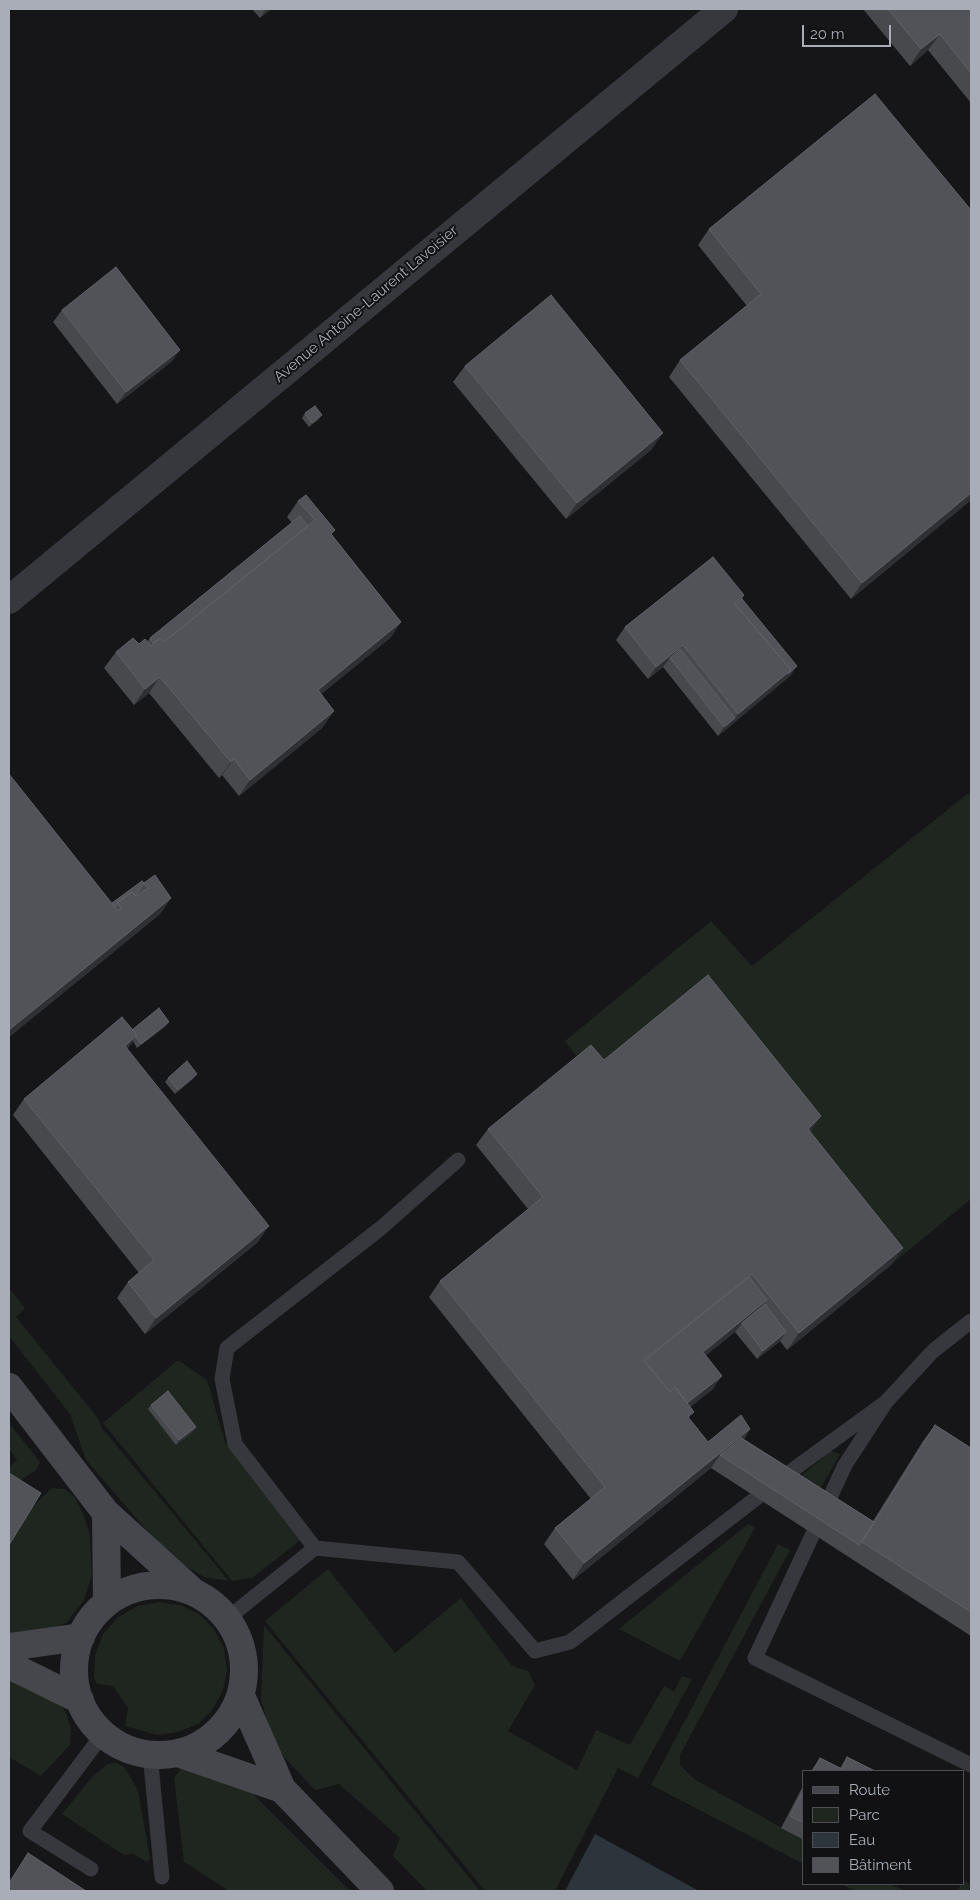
<!DOCTYPE html>
<meta charset="utf-8">
<style>
body{margin:0}
#map{position:relative;width:980px;height:1900px;overflow:hidden;background:#161618;font-family:Raleway,sans-serif}
canvas{display:block}
.frame{position:absolute;inset:0;border:10px solid #a8adb8;pointer-events:none}
.legend{position:absolute;left:802px;top:1770px;width:162px;height:115px;box-sizing:border-box;background:#111113;border:1px solid #4d4f55;margin:0;padding:6px 9px;list-style:none;font-size:15px;color:#a8adb8}
.legend li{display:flex;align-items:center;gap:10px;height:25px}
.legend b{width:25px;border:1px solid #4d4f55}
.scale{position:absolute;left:802px;top:25px;width:89px;height:22px;box-sizing:border-box;border:2px solid #a8adb8;border-top:0;padding-left:6px;font-size:15px;line-height:18px;white-space:nowrap;color:#a8adb8;-webkit-text-stroke:4px #111113;paint-order:stroke}
</style>
<div id="map">
<canvas width="980" height="1900"></canvas>
<div class="frame"></div>
<ul class="legend">
<li><b style="height:6px;background:#45474d"></b>Route</li>
<li><b style="height:14px;background:#1e261f"></b>Parc</li>
<li><b style="height:14px;background:#2c353c"></b>Eau</li>
<li><b style="height:14px;background:#525359"></b>Bâtiment</li>
</ul>
<div class="scale">20 m</div>
</div>
<script>
const c = document.querySelector('canvas').getContext('2d');
c.lineJoin = 'round';
function paint(path, color) { c.fillStyle = color; c.fill(path, 'evenodd'); }
const toPath = rows => new Path2D(rows.map(r => 'M' + r).join(''));
function trace(path, color, width, dash) { c.strokeStyle = color; c.lineWidth = width; c.lineCap = dash ? 'butt' : 'round'; c.setLineDash(dash || []); c.stroke(path); }
function write(font, color, halo, rows, align = 'center') {
  c.font = font + ' Raleway,sans-serif'; c.lineWidth = 4; c.setLineDash([]); c.textBaseline = 'middle'; c.strokeStyle = halo; c.fillStyle = color; for (const [text, x, y, turn = 0] of rows) {
    c.save(); c.translate(x, y); c.rotate((+turn || 0) * Math.PI / 180); c.textAlign = isNaN(turn) ? turn : align; if (halo) c.strokeText(text, 0, 0); c.fillText(text, 0, 0); c.restore();
  }
}
paint(toPath([
 [971,791,971,1199,892,1264,796,1145,592,1077,565,1041,711,921,752,966],
 [9,1288,25,1308,16,1317,97,1417,102,1428,229,1581,204,1577,175,1560,160,1546,86,1460,70,1414,9,1336],
 [178,1360,207,1380,225,1442,302,1539,252,1578,232,1581,103,1423],
 [9,1423,40,1462,36,1470,21,1480,9,1480,9,1467,17,1460,9,1449],
 [831,1451,840,1454,813,1502,789,1486],
 [52,1488,65,1489,75,1497,84,1516,90,1535,92,1575,84,1600,67,1622,48,1632,9,1637,9,1543,30,1509],
 [748,1524,755,1528,680,1661,619,1629],
 [778,1544,790,1550,680,1755,680,1765,694,1779,804,1840,804,1864,651,1785],
 [328,1569,395,1653,461,1598,512,1666,528,1671,535,1685,508,1731,577,1770,596,1730,630,1745,664,1686,674,1692,682,1676,692,1679,638,1778,618,1768,555,1891,485,1891,265,1621],
 [159,1602,180,1605,199,1614,214,1629,224,1648,227,1669,223,1690,213,1709,198,1724,178,1732,157,1735,125,1726,128,1708,113,1686,97,1684,94,1678,95,1656,103,1634,118,1617,138,1606],
 [264,1625,480,1891,427,1891,393,1856,400,1838,339,1784,315,1790,284,1757,272,1739,261,1699],
 [9,1678,58,1700,66,1713,71,1729,70,1745,41,1776,9,1757],
 [116,1763,124,1767,138,1790,150,1859,147,1862,133,1854,124,1855,62,1814,92,1777,107,1764],
 [189,1768,247,1788,350,1891,229,1891,184,1862,174,1778,180,1770],
 [964,1880,971,1885,971,1891,957,1891,961,1884,964,1884],
 [841,1884,890,1884,906,1891,855,1891]
]), '#1e261f');
paint(toPath([
 [595,1834,699,1891,565,1891]
]), '#2c353c');
trace(toPath([
 [971,1321,933,1351,886,1402,845,1465,755,1658,971,1765],
 [315,1548,458,1562,535,1651,570,1642,790,1472,886,1402],
 [228,1618,315,1548,235,1444,222,1379,227,1348,381,1228,458,1160],
 [150,1754,162,1877],
 [91,1869,30,1831,103,1734]
]), '#37383d', 15);
trace(toPath([
 [9,600,724,9]
]), '#37383d', 28);
trace(toPath([
 [9,1387,106,1513,191,1590],
 [106,1513,107,1602],
 '74 1670a85 85 0 1 1 170 0a85 85 0 1 1-170 0Z',
 [9,1647,81,1637],
 [9,1665,80,1700],
 [241,1696,282,1789,380,1891],
 [178,1753,282,1789]
]), '#45474d', 28);
paint(toPath([
 [252,9,271,9,260,18],
 [863,9,971,9,971,103,928,50,910,66],
 [971,210,971,500,851,599,669,377,680,360,747,306,698,245,709,229],
 [62,310,180,350,171,362,117,404,53,322],
 [465,366,652,449,566,519,453,382],
 [305,413,318,420,309,427,302,418],
 [298,501,332,535,401,622,390,638,321,694,334,711,322,728,239,796,222,775,219,778,149,693,134,705,104,668,116,652,147,642,150,638,292,523,287,517],
 [744,595,742,599,791,675,718,736,663,667,648,679,616,640,625,627],
 [144,883,171,898,160,914,9,1037,112,903],
 [166,1026,137,1048,133,1041,127,1049,258,1242,145,1334,117,1298,128,1282,139,1273,13,1115,24,1099,132,1030],
 [604,1060,821,1116,810,1132,892,1264,787,1350,780,1341,757,1359,735,1332,736,1331,705,1356,713,1389,690,1407,689,1419,708,1442,750,1429,744,1439,873,1521,923,1441,935,1425,971,1448,971,1636,711,1468,573,1580,544,1544,555,1528,591,1499,429,1297,440,1281,528,1209,476,1145,488,1129],
 [168,1078,194,1078,175,1094,165,1082],
 [151,1405,193,1432,176,1445,148,1409],
 [847,1757,875,1771,811,1771,820,1758,840,1768],
 [804,1784,804,1840,781,1828]
]), '#47494d');
paint(toPath([
 [266,9,271,9,260,18],
 [940,34,928,50,910,66,921,49],
 [180,350,171,362,117,404,126,392],
 [322,415,318,420,309,427,312,423],
 [663,433,652,449,566,519,577,503],
 [971,493,971,500,851,599,862,583],
 [401,622,390,638,307,706,318,690],
 [683,645,674,658,670,658,663,667,648,679,656,667],
 [797,666,791,675,782,683,788,674],
 [791,670,782,683,718,736,724,727,735,718,738,714],
 [160,677,149,693,134,705,145,689],
 [334,711,322,728,239,796,250,780],
 [234,759,222,775,219,778,231,762],
 [171,898,160,914,9,1037,9,1030],
 [169,1022,166,1026,137,1048,141,1044],
 [137,1035,125,1051,125,1046],
 [197,1074,194,1078,175,1094,178,1090],
 [821,1116,810,1132,808,1129],
 [269,1226,258,1242,145,1334,156,1318],
 [903,1248,892,1264,787,1350,799,1333],
 [752,1274,740,1290,644,1366,644,1360],
 [767,1300,759,1313,742,1323,736,1331,694,1365,703,1352],
 [786,1332,780,1341,757,1359,763,1351],
 [722,1376,713,1389,675,1418,684,1406],
 [196,1427,193,1432,176,1445,179,1440],
 [750,1429,739,1445,720,1455,711,1468,573,1580,584,1563]
]), '#2f3033');
const building = toPath([
 [888,9,971,9,971,73,940,34,921,49,888,9],
 [875,94,971,210,971,493,862,583,680,360,761,294,709,229,875,94],
 [116,267,180,350,126,392,62,310,116,267],
 [551,295,663,433,577,503,465,366,551,295],
 [315,406,322,415,312,423,305,413,315,406],
 [306,495,335,530,331,534,401,622,318,690,334,711,250,780,234,759,231,762,160,677,145,689,116,652,133,638,139,644,145,639,151,646,160,638,164,642,315,520,298,501,306,495],
 [300,516,308,526,164,642,160,638,153,643,150,638,300,516],
 [713,557,744,595,734,603,791,670,738,714,683,645,656,667,625,627,713,557],
 [742,599,797,666,788,674,791,670,735,604,742,599],
 [680,649,735,718,724,727,670,658,680,649],
 [9,774,118,911,121,908,117,903,132,892,136,896,148,888,144,883,155,875,171,898,9,1030,9,774],
 [142,881,144,883,135,896,132,892,117,903,115,907,112,903,142,881],
 [708,975,821,1116,808,1129,903,1248,799,1333,752,1274,644,1360,670,1392,675,1387,694,1412,688,1417,708,1442,741,1415,750,1429,584,1563,555,1528,605,1487,440,1281,543,1197,488,1129,591,1045,604,1060,708,975],
 [159,1008,169,1022,141,1044,135,1036,137,1035,132,1030,159,1008],
 [122,1017,137,1035,125,1046,269,1226,156,1318,128,1282,154,1260,24,1099,122,1017],
 [187,1061,197,1074,178,1090,168,1078,187,1061],
 [749,1277,767,1300,703,1352,722,1376,687,1403,675,1387,670,1392,644,1361,749,1277],
 [765,1304,786,1332,763,1351,742,1323,765,1304],
 [168,1391,196,1427,179,1440,151,1405,168,1391],
 [935,1425,971,1448,971,1612,862,1542,935,1425],
 [741,1438,874,1522,859,1545,720,1455,741,1438],
 [9,1473,41,1493,9,1545,9,1473],
 [847,1757,875,1771,841,1771,847,1757],
 [820,1758,842,1769,841,1771,813,1771,820,1758],
 [804,1789,804,1823,790,1816,804,1789],
 [28,1853,86,1891,9,1891,9,1883,28,1853]
]);
paint(building, '#525359');
trace(building, '#5f6168', 1);
write('15px', '#a8adb8', '#111113', [
 ["Avenue Antoine-Laurent Lavoisier",366,304,-40]
]);
</script>
